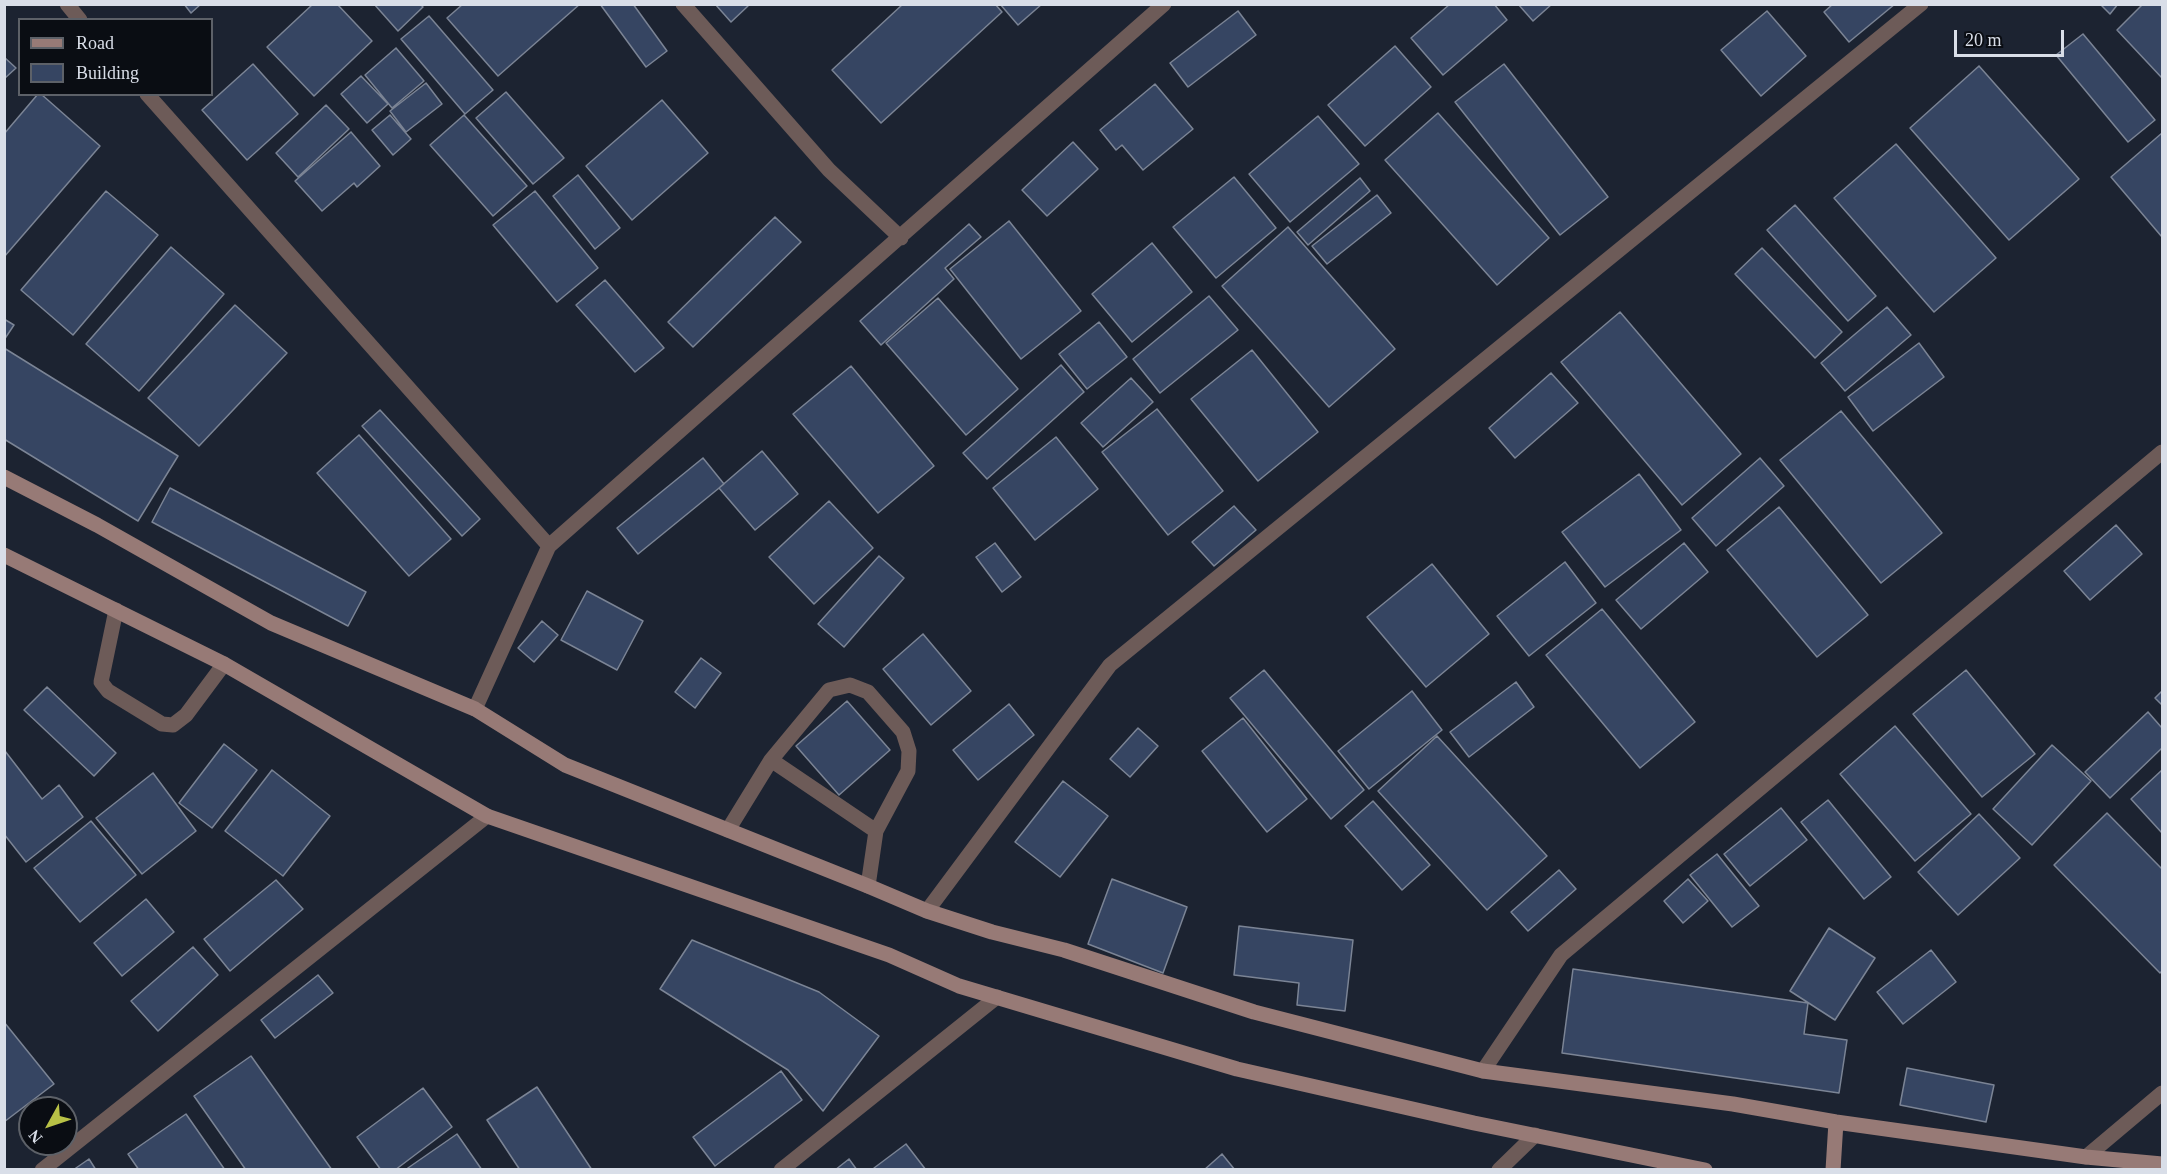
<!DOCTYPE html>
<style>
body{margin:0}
#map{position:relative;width:2167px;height:1174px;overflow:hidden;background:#1c2331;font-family:"Times New Roman",serif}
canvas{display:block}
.frame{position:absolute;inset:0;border:6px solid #d9dee8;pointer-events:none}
.legend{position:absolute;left:18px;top:18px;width:195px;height:78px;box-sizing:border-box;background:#0a0d13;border:2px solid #5d6168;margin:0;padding:8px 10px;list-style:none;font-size:18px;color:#d9dee8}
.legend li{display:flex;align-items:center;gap:12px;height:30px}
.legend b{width:30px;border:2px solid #5d6168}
.north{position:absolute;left:18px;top:1096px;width:60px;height:60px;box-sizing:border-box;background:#0a0d13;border:2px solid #5d6168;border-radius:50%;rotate:230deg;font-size:16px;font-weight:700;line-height:24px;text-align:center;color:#d9dee8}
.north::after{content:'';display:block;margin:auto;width:21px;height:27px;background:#b8c146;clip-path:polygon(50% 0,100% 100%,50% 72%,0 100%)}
.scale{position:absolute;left:1954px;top:30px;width:110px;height:27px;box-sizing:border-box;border:3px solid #d9dee8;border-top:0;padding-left:8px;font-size:18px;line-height:21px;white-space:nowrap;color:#d9dee8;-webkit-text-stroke:4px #0a0d13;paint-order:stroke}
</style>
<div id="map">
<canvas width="2167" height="1174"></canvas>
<div class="frame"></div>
<ul class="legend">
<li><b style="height:8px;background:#977a76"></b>Road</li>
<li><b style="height:16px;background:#364562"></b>Building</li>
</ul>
<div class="north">N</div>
<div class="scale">20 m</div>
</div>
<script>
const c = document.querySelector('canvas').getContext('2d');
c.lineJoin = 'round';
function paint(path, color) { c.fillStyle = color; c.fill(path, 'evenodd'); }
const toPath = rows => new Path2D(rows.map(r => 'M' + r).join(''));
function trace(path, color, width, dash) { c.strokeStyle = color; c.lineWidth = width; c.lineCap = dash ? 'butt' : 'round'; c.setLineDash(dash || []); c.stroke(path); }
const building = toPath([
 [184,4,201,4,191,13,184,4],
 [313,4,337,4,372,41,314,96,267,47,313,4],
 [374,4,420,4,423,7,398,31,374,4],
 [463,4,580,4,498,76,447,18,463,4],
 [600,4,633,4,667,51,646,67,600,4],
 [715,4,747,4,748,6,731,22,715,4],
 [903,4,995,4,1002,12,881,123,832,70,903,4],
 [1000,4,1042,4,1018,25,1000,4],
 [1450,4,1494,4,1507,20,1443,75,1411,38,1450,4],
 [1518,4,1552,4,1533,21,1518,4],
 [1833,4,1895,4,1849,42,1824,12,1833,4],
 [2100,4,2118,4,2110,14,2100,4],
 [2143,4,2162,4,2162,78,2117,30,2143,4],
 [1238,11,1256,35,1188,87,1170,63,1238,11],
 [1767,11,1806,56,1761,96,1721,50,1767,11],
 [429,16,493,90,465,114,401,39,429,16],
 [2083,34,2155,120,2128,142,2056,55,2083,34],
 [1395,46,1431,87,1365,146,1328,105,1395,46],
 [396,48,424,81,392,108,365,75,396,48],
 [4,57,16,68,4,79,4,57],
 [253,64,298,114,247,160,202,110,253,64],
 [1504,64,1608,197,1560,235,1455,102,1504,64],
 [1979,66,2079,179,2009,240,1910,128,1979,66],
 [361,76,388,104,367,123,341,94,361,76],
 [426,83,442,104,406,132,390,111,426,83],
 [1155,84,1193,129,1143,170,1122,145,1116,150,1100,130,1155,84],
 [506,92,564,158,533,184,476,118,506,92],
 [38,94,41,94,100,146,4,257,4,134,38,94],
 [662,100,708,153,632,220,586,166,662,100],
 [326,105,349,129,298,177,276,153,326,105],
 [1438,113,1549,238,1497,285,1385,160,1438,113],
 [390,115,411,139,393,155,372,130,390,115],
 [464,115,527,186,493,216,430,145,464,115],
 [1318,116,1359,164,1290,222,1249,174,1318,116],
 [351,132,380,166,357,187,354,183,322,211,295,181,351,132],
 [2162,133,2162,237,2111,177,2162,133],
 [1073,142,1098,169,1047,216,1022,190,1073,142],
 [1896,144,1996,258,1934,312,1834,198,1896,144],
 [578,175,620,228,595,249,553,196,578,175],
 [1234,177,1276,228,1216,278,1173,227,1234,177],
 [1360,178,1370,191,1308,245,1297,232,1360,178],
 [106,191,158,235,73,335,21,290,106,191],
 [535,191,598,268,557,302,493,225,535,191],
 [1377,195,1391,213,1327,264,1312,246,1377,195],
 [1795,205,1876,296,1848,321,1767,230,1795,205],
 [775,217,801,242,693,347,668,322,775,217],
 [1009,221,1081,311,1021,359,950,269,1009,221],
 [969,224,981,237,945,268,954,279,881,345,860,321,969,224],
 [1288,227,1395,349,1329,407,1222,286,1288,227],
 [1152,243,1192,292,1132,342,1092,294,1152,243],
 [171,247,224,294,139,391,86,344,171,247],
 [1762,248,1842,332,1815,358,1735,274,1762,248],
 [605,280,664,348,635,372,576,305,605,280],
 [1209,296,1238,330,1160,393,1133,359,1209,296],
 [938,298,1018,389,966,435,886,343,938,298],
 [235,305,287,353,199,446,148,398,235,305],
 [1887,307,1911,335,1845,391,1821,363,1887,307],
 [1620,312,1741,454,1682,505,1561,362,1620,312],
 [4,319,14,325,4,340,4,319],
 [1099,322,1127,357,1087,389,1059,354,1099,322],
 [1919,343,1944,377,1873,431,1848,397,1919,343],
 [4,348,178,456,138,521,4,439,4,348],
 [1252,350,1318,432,1258,481,1191,399,1252,350],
 [1061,365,1084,392,987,479,963,453,1061,365],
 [851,366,934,466,878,513,793,414,851,366],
 [1551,373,1578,403,1515,458,1489,428,1551,373],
 [1131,378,1153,402,1103,447,1081,423,1131,378],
 [1157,409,1223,491,1168,535,1102,452,1157,409],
 [380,410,480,519,462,536,362,426,380,410],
 [1841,411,1942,533,1881,583,1780,460,1841,411],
 [359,435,451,539,409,576,317,473,359,435],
 [1056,437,1098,489,1035,540,993,488,1056,437],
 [762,451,798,494,755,530,719,488,762,451],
 [703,458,724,484,638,554,617,528,703,458],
 [1760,458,1784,486,1716,546,1692,518,1760,458],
 [1639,474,1681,530,1605,587,1562,532,1639,474],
 [170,488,366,592,348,626,152,522,170,488],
 [829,501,873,548,814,604,769,557,829,501],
 [1234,506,1256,530,1214,566,1192,542,1234,506],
 [1779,507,1868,615,1817,657,1727,550,1779,507],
 [2116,525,2142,554,2090,600,2064,571,2116,525],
 [995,543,1021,577,1002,592,976,557,995,543],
 [1684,543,1708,572,1641,629,1616,600,1684,543],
 [879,556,904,578,844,647,818,624,879,556],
 [1565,562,1596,603,1529,656,1497,616,1565,562],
 [1432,564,1489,634,1426,687,1367,617,1432,564],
 [587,591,643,621,617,670,561,640,587,591],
 [1602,609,1695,722,1640,768,1546,655,1602,609],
 [542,621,558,635,534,662,518,648,542,621],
 [923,634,971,691,931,725,883,669,923,634],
 [701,658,721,673,695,708,675,692,701,658],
 [1264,670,1364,790,1331,819,1230,698,1264,670],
 [1966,670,2035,754,1982,797,1913,714,1966,670],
 [1516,682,1534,707,1469,757,1450,732,1516,682],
 [47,687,116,753,94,776,24,710,47,687],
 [1412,691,1442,730,1369,789,1338,751,1412,691],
 [2162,691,2162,705,2155,698,2162,691],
 [847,701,890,750,839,795,796,746,847,701],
 [1009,704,1034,735,978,780,953,750,1009,704],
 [2148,712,2162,728,2162,748,2110,798,2085,772,2148,712],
 [1243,718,1307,799,1267,832,1202,751,1243,718],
 [1895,726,1971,814,1915,861,1840,774,1895,726],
 [1138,728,1158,746,1130,777,1110,759,1138,728],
 [1437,736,1547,856,1487,910,1378,791,1437,736],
 [224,744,257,770,212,828,179,803,224,744],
 [2052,745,2091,781,2032,845,1993,809,2052,745],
 [5,751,42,799,59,785,83,817,26,862,4,834,5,751],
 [272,770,330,816,283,876,225,831,272,770],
 [2162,770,2162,833,2131,799,2162,770],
 [153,773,196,831,142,874,96,818,153,773],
 [1063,781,1108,816,1060,877,1015,842,1063,781],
 [1828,800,1891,877,1864,899,1801,822,1828,800],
 [1373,801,1430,865,1402,890,1345,826,1373,801],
 [1781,808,1807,840,1750,886,1724,854,1781,808],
 [2107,813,2162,869,2162,971,2160,973,2054,865,2107,813],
 [1979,814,2020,858,1958,915,1918,872,1979,814],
 [91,821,136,875,80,922,34,868,91,821],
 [1717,854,1759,906,1732,927,1690,875,1717,854],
 [1559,870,1576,889,1528,931,1511,912,1559,870],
 [1112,879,1187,907,1163,973,1088,944,1112,879],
 [1688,879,1708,901,1683,923,1664,901,1688,879],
 [276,880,303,909,230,971,204,939,276,880],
 [146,899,174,932,122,976,94,943,146,899],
 [1239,926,1353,940,1345,1011,1297,1005,1299,983,1234,975,1239,926],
 [1829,928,1875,958,1835,1020,1790,991,1829,928],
 [692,940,819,992,879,1036,823,1111,788,1070,660,989,692,940],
 [193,947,218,975,158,1031,131,1001,193,947],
 [1931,950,1956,982,1903,1024,1877,992,1931,950],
 [1573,969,1808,1003,1804,1034,1847,1040,1839,1093,1562,1053,1573,969],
 [318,975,333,993,275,1038,261,1020,318,975],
 [4,1022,54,1084,4,1122,4,1022],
 [251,1056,332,1170,246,1170,194,1096,251,1056],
 [1907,1068,1994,1085,1986,1122,1900,1105,1907,1068],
 [781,1071,802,1100,715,1166,693,1137,781,1071],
 [537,1087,592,1170,520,1170,487,1120,537,1087],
 [423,1088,452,1127,395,1170,381,1170,357,1137,423,1088],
 [186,1114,225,1170,139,1170,128,1154,186,1114],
 [457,1134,482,1170,405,1170,457,1134],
 [906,1144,926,1170,876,1170,874,1168,906,1144],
 [1222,1154,1235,1170,1204,1170,1222,1154],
 [89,1159,96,1170,73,1170,89,1159],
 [849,1159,857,1170,835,1170,849,1159]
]);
paint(building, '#364562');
trace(building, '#7b8495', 1.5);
trace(toPath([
 [116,610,101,682,108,691,162,724,173,725,186,715,224,664],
 [771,760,876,831],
 [728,830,771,760,829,690,850,685,868,692,903,732,909,751,908,771,876,831,868,886]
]), '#6d5b58', 15);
trace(toPath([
 [67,4,80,20],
 [683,4,829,170,901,238],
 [147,94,549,546],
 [475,709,549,546,1164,4],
 [927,911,1110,665,1921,4],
 [1483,1071,1561,955,2162,452],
 [2086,1157,2162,1093],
 [42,1170,487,816],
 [781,1170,997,997],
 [1499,1170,1535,1135]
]), '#6d5b58', 15);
trace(toPath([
 [4,477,97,525,271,623,475,709,565,765,868,886,927,911,992,932,1064,950,1254,1012,1483,1071,1733,1104,1836,1122,2086,1157,2162,1164],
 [4,555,224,664,487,816,889,955,959,986,1237,1069,1474,1123,1705,1170],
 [1833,1170,1836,1122]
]), '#977a76', 15);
</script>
